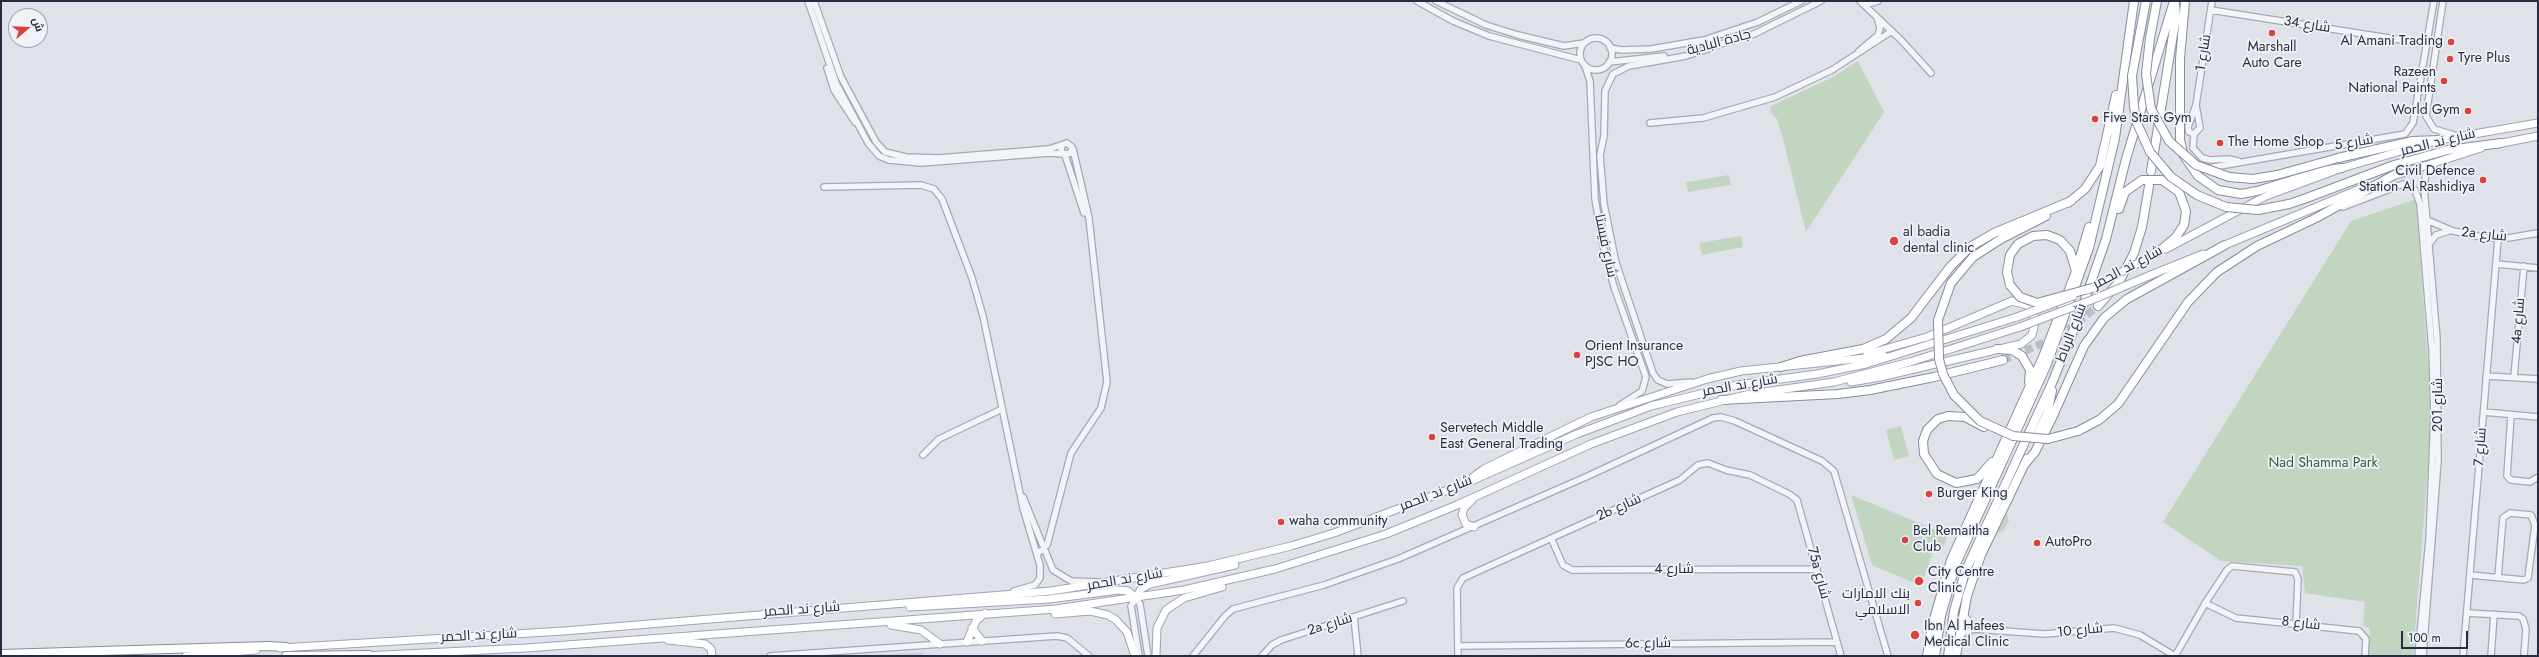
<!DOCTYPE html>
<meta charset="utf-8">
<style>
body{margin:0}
#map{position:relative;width:2539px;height:657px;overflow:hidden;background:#e0e2ea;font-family:Jost,Cairo,sans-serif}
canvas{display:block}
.frame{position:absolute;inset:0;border:2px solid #272c43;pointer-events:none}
.north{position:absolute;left:8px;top:8px;width:40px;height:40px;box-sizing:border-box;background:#f0f2f8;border:1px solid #a0a3b0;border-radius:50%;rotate:71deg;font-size:11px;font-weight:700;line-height:16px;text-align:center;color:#272c43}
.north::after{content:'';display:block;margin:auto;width:14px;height:18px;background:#d9433c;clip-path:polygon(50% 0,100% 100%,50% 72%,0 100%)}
.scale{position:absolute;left:2401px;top:631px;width:67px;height:18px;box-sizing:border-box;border:2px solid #272c43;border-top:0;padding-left:5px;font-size:12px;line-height:14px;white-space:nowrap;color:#272c43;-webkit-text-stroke:3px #f0f2f8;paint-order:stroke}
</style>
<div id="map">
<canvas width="2539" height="657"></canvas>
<div class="frame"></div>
<div class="north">ش</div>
<div class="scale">100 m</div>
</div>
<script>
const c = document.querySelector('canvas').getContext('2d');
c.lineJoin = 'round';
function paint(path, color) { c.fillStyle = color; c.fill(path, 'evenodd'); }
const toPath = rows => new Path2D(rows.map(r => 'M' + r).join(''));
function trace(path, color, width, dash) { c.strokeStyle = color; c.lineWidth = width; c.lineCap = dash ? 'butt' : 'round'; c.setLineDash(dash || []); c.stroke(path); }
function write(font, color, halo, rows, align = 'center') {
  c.font = font + ' Jost,Cairo,sans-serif'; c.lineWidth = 3.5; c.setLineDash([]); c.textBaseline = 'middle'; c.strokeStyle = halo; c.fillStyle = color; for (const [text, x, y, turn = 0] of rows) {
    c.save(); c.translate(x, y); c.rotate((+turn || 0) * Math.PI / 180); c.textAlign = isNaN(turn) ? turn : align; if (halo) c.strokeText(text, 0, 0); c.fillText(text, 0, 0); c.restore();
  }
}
paint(toPath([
 [923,652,923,656,864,656]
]), '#ced1dd');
paint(toPath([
 [1858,61,1884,112,1806,232,1783,139,1777,119,1770,112,1771,106,1833,77],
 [1729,175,1731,185,1688,192,1686,182],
 [2416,199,2432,417,2413,656,2368,656,2370,629,2363,625,2365,602,2305,593,2302,566,2221,561,2163,522,2351,221],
 [1741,236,1743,247,1702,255,1699,243],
 [1901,426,1909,456,1894,460,1886,430],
 [1851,495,1948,535,1942,550,1935,546,1921,586,1872,565],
 [2006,512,2009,521,2003,531,1996,533]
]), '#c2d5c1');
trace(toPath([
 [2003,360,2060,336,2098,306]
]), '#bbbec9', 8, [8, 4]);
const minor = toPath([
 [808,1,836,83,868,143,879,156,889,160,921,163,1049,153,1064,154],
 [814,1,841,77,876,142,885,152,906,157,939,158,1049,149,1067,143,1072,147,1071,153,1064,154,1061,151,1062,145],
 [1417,1,1453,21,1489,36,1581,60],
 [1436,1,1486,25,1518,35,1564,46,1584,43],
 [1860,1,1902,41,1931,73],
 [2443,1,2426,116,2434,129,2457,136],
 [1865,5,1878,1],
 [2211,10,2427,44],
 '1580 54a16 16 0 1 1 32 0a16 16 0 1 1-32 0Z',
 [1610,48,1622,50,1651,49,1704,40,1758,22,1801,1],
 [1704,49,1754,34,1821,1],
 [1859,51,1878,35,1880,28,1877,17],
 [1609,62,1664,56],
 [1585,66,1590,81,1595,199,1603,245,1614,287,1646,377,1642,391,1620,405],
 [827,68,834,90,855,122],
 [2196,105,2200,128,2194,134,2189,132,2188,127,2196,105,2212,1],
 [1650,123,1703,118,1775,97,1832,70,1892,31],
 [2194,134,2193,148,2202,158,2210,160,2229,159,2238,161],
 [1065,155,1084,213],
 [2208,168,2405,134,2413,123,2434,1],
 [824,187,921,185,934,189,942,199,972,278,983,316,1023,508,1040,565,1040,578,1035,585,1014,591],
 [2343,207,2403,184,2415,190,2420,204,2432,350,2434,415,2429,540,2418,656],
 [2427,220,2453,231,2487,238,2508,238,2538,233],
 [2429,244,2436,235,2449,231],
 [2496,264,2538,268],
 [2486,376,2538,379],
 [2514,377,2524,266],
 [1691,382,1667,384,1658,380,1653,373,1616,263,1604,204,1600,155,1604,136,1605,91,1613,74,1629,66,1686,56,1708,49],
 [2484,412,2538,417],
 [2511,415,2507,476,2511,480,2530,482,2538,477],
 [923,455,939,439,1002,409],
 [1023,497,1053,570,1071,581,1098,582],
 [1551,538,1563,565,1572,570,1817,569],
 [1037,554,1047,545,1071,453,1101,408,1107,382,1089,218,1073,149],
 [2470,575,2524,580,2528,578,2535,525,2531,515,2510,513,2503,518,2498,577],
 [2205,603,2236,618,2359,631,2366,639,2365,656],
 [2467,613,2519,616,2523,619,2526,629,2524,656],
 [1964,615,1971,624,1979,629],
 [1354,617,1358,656],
 [1959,637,1965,632,1974,629,2045,634,2114,628,2140,635,2175,656],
 [1458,646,1837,642],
 [770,656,1057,636,1067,638,1089,656],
 [1139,656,1131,606,1136,598,1140,604,1148,656],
 [1193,656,1225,616,1233,609,1324,585,1398,559,1588,476,1713,418,1721,417,1735,421,1822,461,1834,471,1888,656],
 [1262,656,1272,645,1281,640,1403,601],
 [1458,656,1457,588,1463,578,1680,480,1698,465,1708,463,1726,470,1750,475,1789,494,1797,500,1841,656],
 [2175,656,2206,602,2227,570,2232,566,2295,572,2298,579,2296,624],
 [2423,656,2438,461,2437,339,2424,187,2426,173,2435,163],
 [2463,656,2498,239],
 [2491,656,2494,614]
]);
const major = toPath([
 [2497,144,2538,136],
 [2390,177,2481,148],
 [2220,247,2367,186],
 [2166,249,2266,196,2342,168,2439,140,2538,123],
 [2158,272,2203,254],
 [1851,382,1880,377,2021,344,2032,335,2036,319,2027,305,2012,301,1927,337,1867,354],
 [1473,477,1484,469,1591,417,1707,379,1741,371,1884,356],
 [1472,500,1464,508,1462,515,1466,524,1474,527],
 [910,607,1049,599,1119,590,1128,591,1136,598,1141,589,1150,584,1235,565],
 [1055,614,1090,611,1108,615,1116,620,1127,632,1135,656],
 [891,625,921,630,940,644],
 [972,628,982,641],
 [668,640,705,644,711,649,712,656],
 [967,642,976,621,985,613],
 [280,648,564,631,1051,591,1208,566,1291,546,1334,533,1469,482,1577,434,1651,406,1737,385,1817,374,1866,364,2017,317],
 [186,656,256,650],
 [364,656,526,648,1056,609,1184,590,1275,569,1386,534,1457,505,1591,444,1677,412,1750,394,1834,382,1910,362,2020,327],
 [1156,656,1157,628,1166,610,1184,598,1222,587]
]);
const highway = toPath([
 [2185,1,2180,59,2180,140,2184,156,2198,176,2218,190,2241,194,2257,191,2325,170,2342,168],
 [2140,33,2146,1],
 [2150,38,2157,1],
 [2338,158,2413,141,2439,140],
 [2151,171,2176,16,2175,4],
 [2304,199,2394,165,2448,150,2501,143],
 [2068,203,2085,189,2100,166,2116,95],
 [2119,209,2125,192,2142,180,2162,180,2179,192,2186,211,2184,225,2176,237,2157,253],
 [1973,257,2001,239,2046,216],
 [2010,285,2007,272,2010,255,2018,244,2033,236,2047,235,2060,240,2070,251,2075,268],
 [2098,306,2119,282,2134,253,2142,227,2149,186],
 [1997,349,2012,350,2022,356,2030,370,2029,382],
 [1781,367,1800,361,1863,349,1886,339,1911,318,1950,267,1970,247,1994,233,2071,201],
 [1721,400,1838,394,1870,390,1934,377,2003,360],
 [1984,427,1965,417,1948,416,1938,419,1927,430,1923,441,1924,454,1937,474,1956,483,1977,479,1992,462],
 [2078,431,2099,420,2118,404,2188,302,2217,272,2257,246,2316,218,2394,175],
 [2037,435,2047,414,2052,391],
 [2025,464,2035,452,2052,418,2084,346,2104,318,2127,299,2225,245],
 [1,654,268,646,286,647],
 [286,656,369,655],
 [1927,656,1932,626,1951,560,2043,357,2075,274,2089,227],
 [1935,656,1941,616,1955,566,2047,364,2089,248,2115,138,2134,1],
 [1948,656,1954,611,1965,572,2052,383,2080,314,2106,239,2126,159,2174,1],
 [1956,656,1967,596,1981,555,2027,459]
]);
trace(minor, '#a5a8b5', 8);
trace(major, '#9fa3b7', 9);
trace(highway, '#868ca2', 10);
trace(minor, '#f3f4f8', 5.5);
trace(major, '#fff', 7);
trace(highway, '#fff', 8);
const majorBridge = toPath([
 [2088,290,2157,253],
 [2017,317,2073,296],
 [2020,327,2094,299,2158,272]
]);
const highwayBridge = toPath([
 [2140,33,2132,76,2134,107,2137,123,2150,152,2171,177,2197,195,2226,207,2258,210,2289,204,2304,199],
 [2150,38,2146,74,2151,109,2169,141,2196,165,2229,177,2253,179,2277,175,2338,158],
 [1973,257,1951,283,1938,320,1939,359,1943,374,1954,395,1980,421,2013,436,2048,439,2078,431],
 [2010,285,2020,297,2037,303,2092,288]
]);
trace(majorBridge, '#9fa3b7', 9, []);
trace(highwayBridge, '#868ca2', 10, []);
trace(majorBridge, '#fff', 7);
trace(highwayBridge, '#fff', 8);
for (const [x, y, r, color] of [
 [2272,33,4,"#d9433c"],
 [2451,42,4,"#d9433c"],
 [2450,59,4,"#d9433c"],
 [2444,81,4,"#d9433c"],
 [2468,111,4,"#d9433c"],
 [2095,119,4,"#d9433c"],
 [2220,143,4,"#d9433c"],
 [2483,180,4,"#d9433c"],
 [1894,241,5,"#d9433c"],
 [1577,355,4,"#d9433c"],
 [1432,437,4,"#d9433c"],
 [1929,494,4,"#d9433c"],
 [1281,522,4,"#d9433c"],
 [1905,540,4,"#d9433c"],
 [2037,543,4,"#d9433c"],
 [1919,581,5,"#d9433c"],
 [1918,603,4,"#d9433c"],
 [1915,635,5,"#d9433c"]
]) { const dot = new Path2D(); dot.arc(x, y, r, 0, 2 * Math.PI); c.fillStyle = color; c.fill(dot); trace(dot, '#f0f2f8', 1.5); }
write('14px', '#272c43', '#f0f2f8', [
 ["شارع 34",2307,25,9],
 ["جادة البادية",1719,43,-15],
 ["شارع 1",2204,53,-81],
 ["شارع 5",2354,143,-9],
 ["شارع ند الحمر",2438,143,-14],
 ["2a شارع",2484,235,6],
 ["شارع فيستا",1605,246,78],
 ["شارع ند الحمر",2128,268,-28],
 ["4a شارع",2519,321,-85],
 ["شارع الرباط",2072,333,-69],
 ["شارع ند الحمر",1740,386,-10],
 ["شارع 201",2439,405,-90],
 ["شارع 7",2481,447,-86],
 ["شارع ند الحمر",1436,494,-21],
 ["2b شارع",1619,508,-24],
 ["شارع 4",1674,570],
 ["75a شارع",1818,573,75],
 ["شارع ند الحمر",1125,580,-10],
 ["شارع ند الحمر",802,610,-4],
 ["شارع 8",2301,624,6],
 ["2a شارع",1330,625,-17],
 ["شارع 10",2080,631,-6],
 ["شارع ند الحمر",479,636,-3],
 ["6c شارع",1648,644,-1]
]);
write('14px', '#272c43', '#f0f2f8', [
 ["Al Amani Trading",2443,42,"right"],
 ["Marshall",2272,48,"center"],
 ["Auto Care",2272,64,"center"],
 ["Tyre Plus",2458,59],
 ["Razeen",2436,73,"right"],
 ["National Paints",2436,89,"right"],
 ["World Gym",2460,111,"right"],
 ["Five Stars Gym",2103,119],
 ["The Home Shop",2228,143],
 ["Civil Defence",2475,172,"right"],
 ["Station Al Rashidiya",2475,188,"right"],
 ["al badia",1903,233],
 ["dental clinic",1903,249],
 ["Orient Insurance",1585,347],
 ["PJSC HO",1585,363],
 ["Servetech Middle",1440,429],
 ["East General Trading",1440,445],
 ["Burger King",1937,494],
 ["waha community",1289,522],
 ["Bel Remaitha",1913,532],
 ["Club",1913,548],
 ["AutoPro",2045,543],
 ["City Centre",1928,573],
 ["Clinic",1928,589],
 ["بنك الامارات",1910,595,"right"],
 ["الاسلامي",1910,611,"right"],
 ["Ibn Al Hafees",1924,627],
 ["Medical Clinic",1924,643]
], 'left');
write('14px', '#336034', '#f0f2f8', [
 ["Nad Shamma Park",2323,464]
]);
</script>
